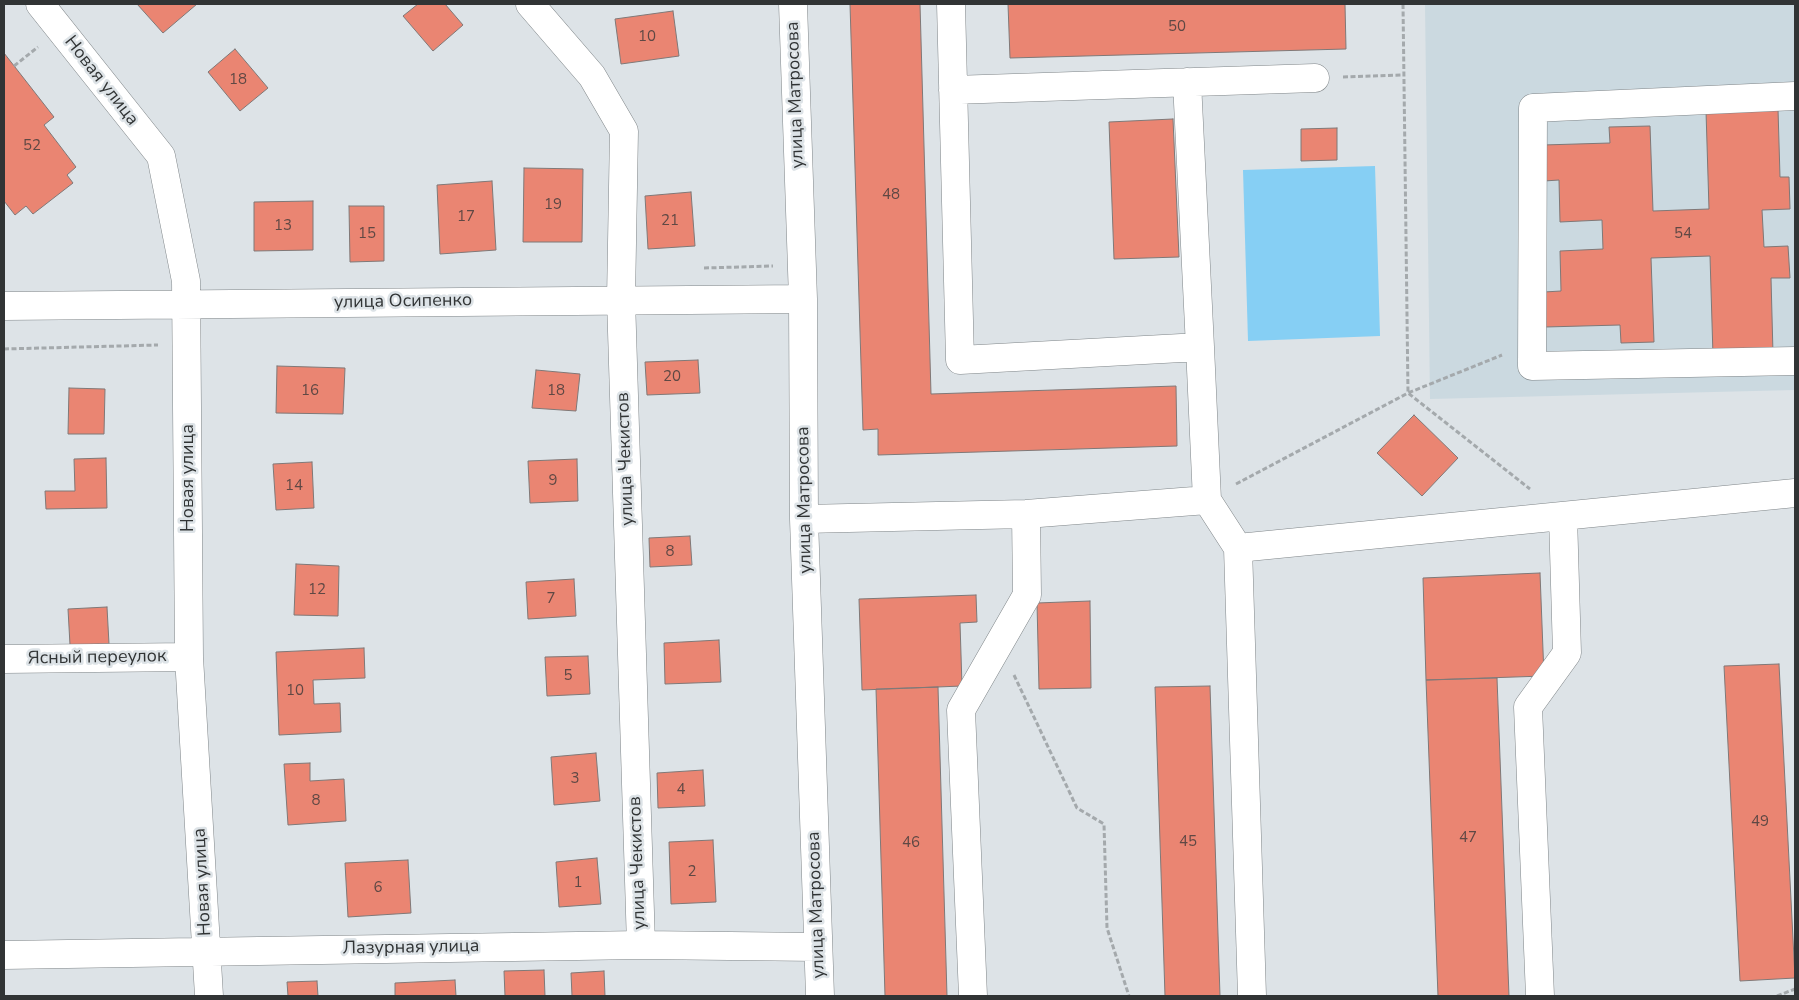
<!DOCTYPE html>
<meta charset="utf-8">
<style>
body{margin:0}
#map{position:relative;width:1799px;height:1000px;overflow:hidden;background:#dde3e7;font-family:"Nunito Sans",sans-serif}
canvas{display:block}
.frame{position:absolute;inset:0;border:5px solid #313435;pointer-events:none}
</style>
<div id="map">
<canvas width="1799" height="1000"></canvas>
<div class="frame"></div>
</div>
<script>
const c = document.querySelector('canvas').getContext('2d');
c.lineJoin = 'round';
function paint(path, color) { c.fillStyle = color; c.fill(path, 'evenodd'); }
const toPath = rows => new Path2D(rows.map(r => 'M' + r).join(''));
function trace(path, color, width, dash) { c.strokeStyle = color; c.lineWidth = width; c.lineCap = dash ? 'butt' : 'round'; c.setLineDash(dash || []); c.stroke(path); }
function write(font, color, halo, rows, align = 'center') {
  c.font = font + ' "Nunito Sans",sans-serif'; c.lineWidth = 5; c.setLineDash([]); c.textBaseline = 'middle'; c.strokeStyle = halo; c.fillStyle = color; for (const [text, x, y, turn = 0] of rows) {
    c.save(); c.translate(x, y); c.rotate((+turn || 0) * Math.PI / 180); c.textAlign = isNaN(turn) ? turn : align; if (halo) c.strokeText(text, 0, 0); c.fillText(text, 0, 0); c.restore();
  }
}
paint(toPath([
 [1425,4,1795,4,1795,390,1430,399]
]), '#cbd9e0');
paint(toPath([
 [1375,166,1380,336,1248,341,1243,170]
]), '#86cff4');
const building = toPath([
 [137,4,197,4,163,33,137,4],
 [418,4,445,4,463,25,433,51,403,16,418,4],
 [850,4,920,4,931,394,1176,386,1177,446,878,455,878,429,863,430,850,4],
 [1008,4,1345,4,1346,49,1010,58,1008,4],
 [673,11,679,56,621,64,615,19,673,11],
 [235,49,268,88,240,111,208,72,235,49],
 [4,53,54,117,44,125,76,167,67,175,73,183,33,214,26,206,15,215,4,201,4,53],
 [1778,109,1780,177,1789,177,1790,209,1762,210,1764,247,1788,246,1790,278,1771,278,1773,354,1713,356,1710,256,1651,258,1654,342,1621,343,1620,325,1545,327,1544,292,1561,291,1560,251,1603,249,1602,220,1560,222,1559,180,1544,181,1543,145,1610,143,1609,127,1650,126,1653,211,1709,209,1706,111,1778,109],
 [1173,119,1179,257,1114,259,1109,122,1173,119],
 [1337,128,1337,160,1301,161,1301,129,1337,128],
 [524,168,583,169,582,242,523,242,524,168],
 [492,181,496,250,440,254,437,185,492,181],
 [691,192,695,246,648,249,645,196,691,192],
 [313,201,313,250,254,251,254,202,313,201],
 [349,206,384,206,384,261,350,262,349,206],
 [698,360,700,393,647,395,645,362,698,360],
 [277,366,345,368,343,414,276,413,277,366],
 [536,370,580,374,576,411,532,408,536,370],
 [69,388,105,389,104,434,68,434,69,388],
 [1414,415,1458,458,1422,496,1377,453,1414,415],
 [106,458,107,508,46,509,45,491,75,491,74,459,106,458],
 [577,459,578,501,530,503,528,461,577,459],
 [312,462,314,508,276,510,273,464,312,462],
 [690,536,692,565,650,567,649,538,690,536],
 [296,564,339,566,338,616,294,615,296,564],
 [1540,573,1544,676,1426,680,1423,578,1540,573],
 [574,579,576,616,528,619,526,582,574,579],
 [976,595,977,622,960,623,962,686,862,690,859,599,976,595],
 [1090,601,1091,688,1039,689,1037,603,1090,601],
 [107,607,109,644,70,645,68,609,107,607],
 [719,640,721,682,665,684,664,643,719,640],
 [364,648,365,678,313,680,314,704,340,703,341,732,279,735,276,652,364,648],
 [588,656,590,694,547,696,545,657,588,656],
 [1779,664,1795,978,1740,981,1724,666,1779,664],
 [1497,678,1509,996,1438,996,1426,680,1497,678],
 [1210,686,1220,996,1165,996,1155,687,1210,686],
 [938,687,947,996,885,996,876,689,938,687],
 [596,753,600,801,554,805,551,757,596,753],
 [310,763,310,781,344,779,346,821,288,825,284,764,310,763],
 [703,770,705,806,658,808,657,773,703,770],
 [713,840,716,902,671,904,669,842,713,840],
 [597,858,601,904,559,907,556,862,597,858],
 [408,860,411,913,348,917,345,863,408,860],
 [544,970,545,996,505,996,504,971,544,970],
 [604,971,605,996,572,996,571,973,604,971],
 [455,980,456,996,395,996,395,983,455,980],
 [317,981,318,996,288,996,287,982,317,981]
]);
paint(building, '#ea8572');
trace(building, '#7f7877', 1);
const minor = toPath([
 [40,4,161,156,186,281,189,657,209,996],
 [530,4,592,76,624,131,621,299,641,945],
 [793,4,803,299,804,519,820,996],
 [951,4,960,360,1200,347,1207,500],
 [1187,82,1200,347],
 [953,90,1315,78],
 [1795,96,1533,108,1532,366,1795,361],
 [4,306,803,299],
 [804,519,1026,514,1207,500,1238,548,1795,493],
 [1238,548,1252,996],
 [4,659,189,657],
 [4,955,641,945,818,947],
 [973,996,961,710,1027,595,1026,514],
 [1540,996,1528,707,1567,653,1563,516]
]);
trace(minor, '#7f8588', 29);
trace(toPath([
 [1403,4,1408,393,1530,489],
 [14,66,38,47],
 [1343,77,1404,75],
 [704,268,773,266],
 [4,349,158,345],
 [1236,484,1408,393,1502,355],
 [1014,675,1077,808,1104,824,1107,928,1129,996],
 [1777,996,1795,989]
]), '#a4a9ac', 3, [5, 2.5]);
trace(minor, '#fff', 28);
write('15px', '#5f4844', null, [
 ["50",1177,27],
 ["10",647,37],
 ["18",238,80],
 ["52",32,146],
 ["48",891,195],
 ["19",553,205],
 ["17",466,217],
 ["21",670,221],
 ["13",283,226],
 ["15",367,234],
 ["54",1683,234],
 ["20",672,377],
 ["16",310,391],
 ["18",556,391],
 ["9",553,481],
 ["14",294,486],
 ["8",670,552],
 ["12",317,590],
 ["7",551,599],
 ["5",568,676],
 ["10",295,691],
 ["3",575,779],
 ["4",681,790],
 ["8",316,801],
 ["49",1760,822],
 ["47",1468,838],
 ["45",1188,842],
 ["46",911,843],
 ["2",692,872],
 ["1",578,883],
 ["6",378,888]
]);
write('18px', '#313435', '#dde3e7', [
 ["Новая улица",101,81,52],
 ["улица Матросова",796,95,-92],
 ["улица Осипенко",403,302,-1],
 ["улица Чекистов",626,459,-92],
 ["Новая улица",189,478,-90],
 ["улица Матросова",805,500,-91],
 ["Ясный переулок",97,658,-1],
 ["улица Чекистов",638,863,-92],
 ["Новая улица",203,882,-93],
 ["улица Матросова",817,905,-92],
 ["Лазурная улица",411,948,-1]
]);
</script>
